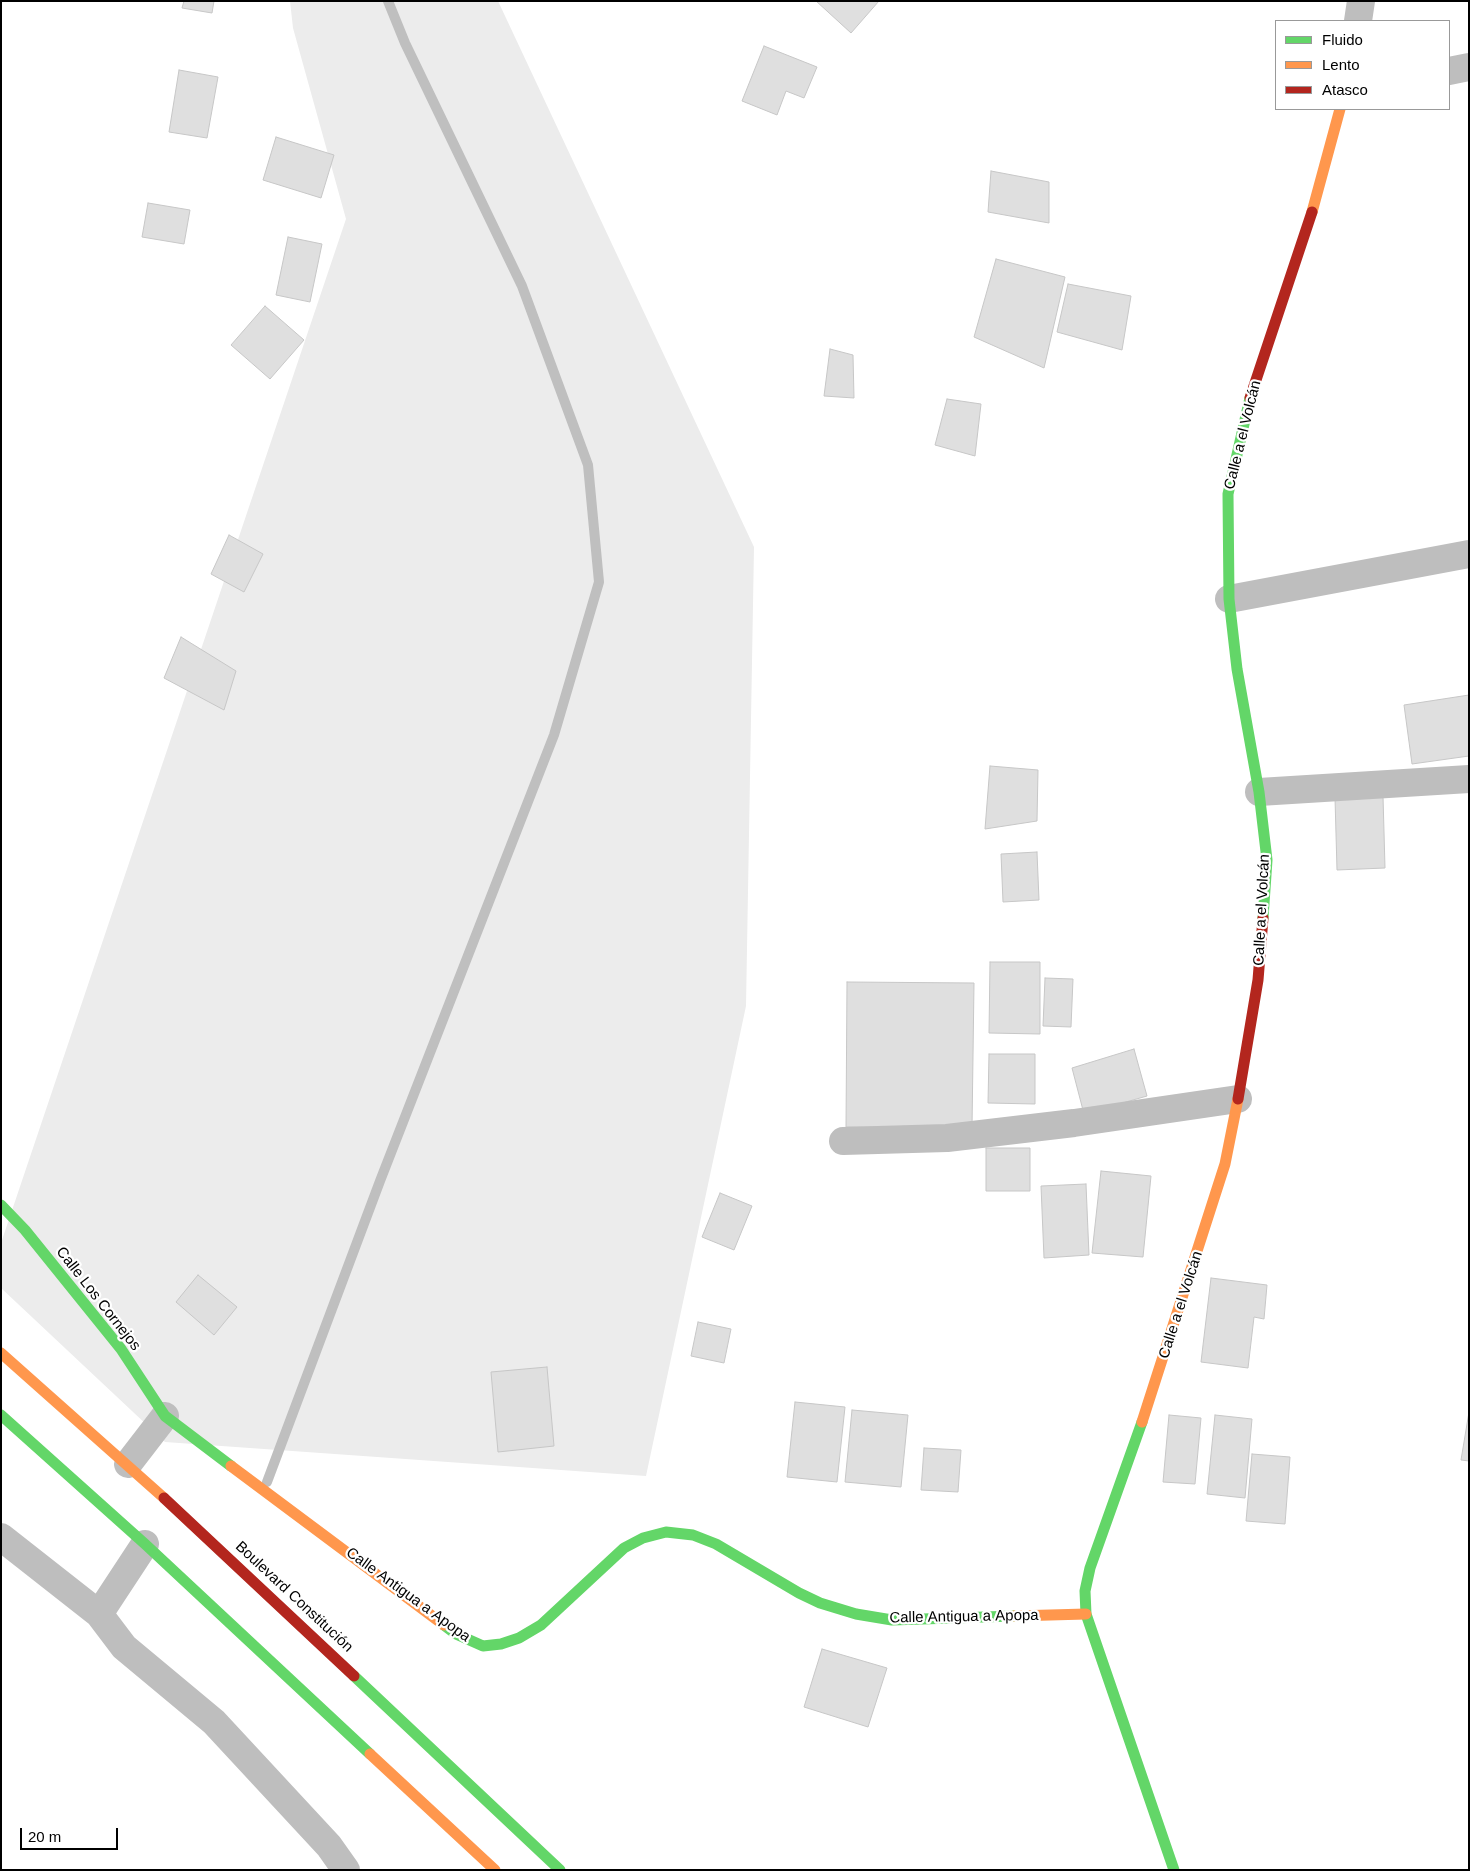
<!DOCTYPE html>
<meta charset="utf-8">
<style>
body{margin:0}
#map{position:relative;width:1470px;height:1871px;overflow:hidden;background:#fff;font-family:Helvetica,sans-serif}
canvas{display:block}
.frame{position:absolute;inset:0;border:2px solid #000;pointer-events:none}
.legend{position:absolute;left:1275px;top:20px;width:175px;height:90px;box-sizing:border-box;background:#fff;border:1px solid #999;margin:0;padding:6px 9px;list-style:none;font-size:15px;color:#000}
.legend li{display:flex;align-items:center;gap:10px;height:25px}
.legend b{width:25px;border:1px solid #999}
.scale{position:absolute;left:20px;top:1828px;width:98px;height:22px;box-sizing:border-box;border:2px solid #000;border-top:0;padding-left:6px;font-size:15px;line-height:18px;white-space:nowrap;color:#000;-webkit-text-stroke:4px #fff;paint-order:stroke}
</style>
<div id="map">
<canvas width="1470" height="1871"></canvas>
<div class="frame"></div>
<ul class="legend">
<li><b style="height:6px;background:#63d668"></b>Fluido</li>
<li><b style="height:6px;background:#ff974d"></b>Lento</li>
<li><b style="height:6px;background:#b3261e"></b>Atasco</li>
</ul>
<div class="scale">20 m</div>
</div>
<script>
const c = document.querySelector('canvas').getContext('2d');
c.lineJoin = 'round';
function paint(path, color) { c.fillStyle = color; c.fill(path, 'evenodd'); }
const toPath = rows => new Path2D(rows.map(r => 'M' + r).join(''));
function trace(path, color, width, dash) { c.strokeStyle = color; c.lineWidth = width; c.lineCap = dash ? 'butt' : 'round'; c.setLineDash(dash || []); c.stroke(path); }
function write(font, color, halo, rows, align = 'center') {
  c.font = font + ' Helvetica,sans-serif'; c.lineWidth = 4.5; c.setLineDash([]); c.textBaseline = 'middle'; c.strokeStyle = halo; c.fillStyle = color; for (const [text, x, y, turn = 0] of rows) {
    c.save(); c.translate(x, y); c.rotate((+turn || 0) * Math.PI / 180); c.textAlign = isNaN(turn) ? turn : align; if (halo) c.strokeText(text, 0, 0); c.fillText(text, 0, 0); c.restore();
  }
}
paint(toPath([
 [290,1,498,1,754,547,746,1006,646,1476,165,1442,1,1288,1,1243,346,219,293,28]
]), '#ececec');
trace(toPath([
 [267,1482,380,1181,554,735,599,582,588,465,522,286,405,43,388,1]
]), '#bfbfbf', 10);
const building = toPath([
 [184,1,214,1,212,13,182,8,184,1],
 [816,1,879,1,851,33,816,1],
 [764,46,817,67,804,98,786,91,777,115,742,101,764,46],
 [179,70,218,77,207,138,169,132,179,70],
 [276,137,334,155,321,198,263,180,276,137],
 [991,171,1049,182,1049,223,988,212,991,171],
 [148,203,190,210,184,244,142,237,148,203],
 [288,237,322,244,310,302,276,295,288,237],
 [996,259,1065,277,1044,368,974,337,996,259],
 [1068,284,1131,296,1122,350,1057,332,1068,284],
 [265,306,304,340,270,379,231,345,265,306],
 [830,349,853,355,854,398,824,396,830,349],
 [947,399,981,404,975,456,935,445,947,399],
 [229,535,263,554,244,592,211,574,229,535],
 [181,637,236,671,224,710,164,678,181,637],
 [1469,695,1469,756,1412,764,1404,705,1469,695],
 [990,766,1038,770,1037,821,985,829,990,766],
 [1383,796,1385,868,1337,870,1335,798,1383,796],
 [1037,852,1039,900,1003,902,1001,854,1037,852],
 [990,962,1040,962,1040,1034,989,1033,990,962],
 [1045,978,1073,979,1071,1027,1043,1026,1045,978],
 [847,982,974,983,972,1128,846,1127,847,982],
 [1134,1049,1147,1096,1084,1114,1072,1068,1134,1049],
 [989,1054,1035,1054,1035,1104,988,1103,989,1054],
 [986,1148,1030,1148,1030,1191,986,1191,986,1148],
 [1101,1171,1151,1176,1143,1257,1092,1253,1101,1171],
 [1086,1184,1089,1255,1044,1258,1041,1186,1086,1184],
 [720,1193,752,1206,734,1250,702,1237,720,1193],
 [198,1275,237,1307,214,1335,176,1302,198,1275],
 [1211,1278,1267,1285,1264,1319,1254,1317,1248,1368,1201,1362,1211,1278],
 [698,1322,731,1329,724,1363,691,1356,698,1322],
 [547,1367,554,1446,498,1452,491,1372,547,1367],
 [795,1402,845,1407,837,1482,787,1477,795,1402],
 [852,1410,908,1415,901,1487,845,1482,852,1410],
 [1469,1412,1469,1461,1461,1460,1469,1412],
 [1169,1415,1201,1418,1195,1484,1163,1482,1169,1415],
 [1215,1415,1252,1419,1245,1498,1207,1494,1215,1415],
 [924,1448,961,1450,958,1492,921,1490,924,1448],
 [1252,1454,1290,1457,1285,1524,1246,1521,1252,1454],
 [822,1649,887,1668,868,1727,804,1707,822,1649]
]);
paint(building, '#dfdfdf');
trace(building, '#c7c7c7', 1);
trace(toPath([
 [1358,21,1361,1],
 [1449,71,1469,67],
 [1229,599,1469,554],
 [1259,792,1469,779],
 [843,1141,947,1138,1074,1123,1238,1099],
 [128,1464,165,1416],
 [1,1537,99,1614,124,1647,214,1722,329,1846,346,1870],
 [99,1614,145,1544]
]), '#bebebe', 28);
trace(toPath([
 [1250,398,1228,494,1229,599,1237,669,1259,792,1267,860,1263,918],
 [1,1205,25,1230,121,1349,165,1416,231,1466],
 [1,1415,145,1544,370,1754],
 [1142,1422,1090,1568,1085,1591,1086,1614,1174,1870],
 [444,1625,456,1634,483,1646,501,1644,519,1638,541,1625,624,1548,643,1538,666,1532,693,1535,716,1544,799,1593,820,1603,856,1614,892,1620,1014,1616],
 [354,1676,560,1870]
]), '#63d668', 11);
trace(toPath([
 [1312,212,1340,109],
 [1,1353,164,1498],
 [1142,1422,1225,1164,1238,1099],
 [231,1466,444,1625],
 [1014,1616,1086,1614],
 [370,1754,495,1870]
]), '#ff974d', 11);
trace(toPath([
 [1250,398,1312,212],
 [1238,1099,1258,980,1263,918],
 [164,1498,354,1676]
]), '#b3261e', 11);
write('15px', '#000', '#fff', [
 ["Calle a el Volcán",1243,435,-76],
 ["Calle a el Volcán",1262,910,-87],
 ["Calle Los Cornejos",98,1299,52],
 ["Calle a el Volcán",1181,1305,-72],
 ["Calle Antigua a Apopa",408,1595,36],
 ["Boulevard Constitución",294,1597,43],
 ["Calle Antigua a Apopa",964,1617,-1]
]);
</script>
